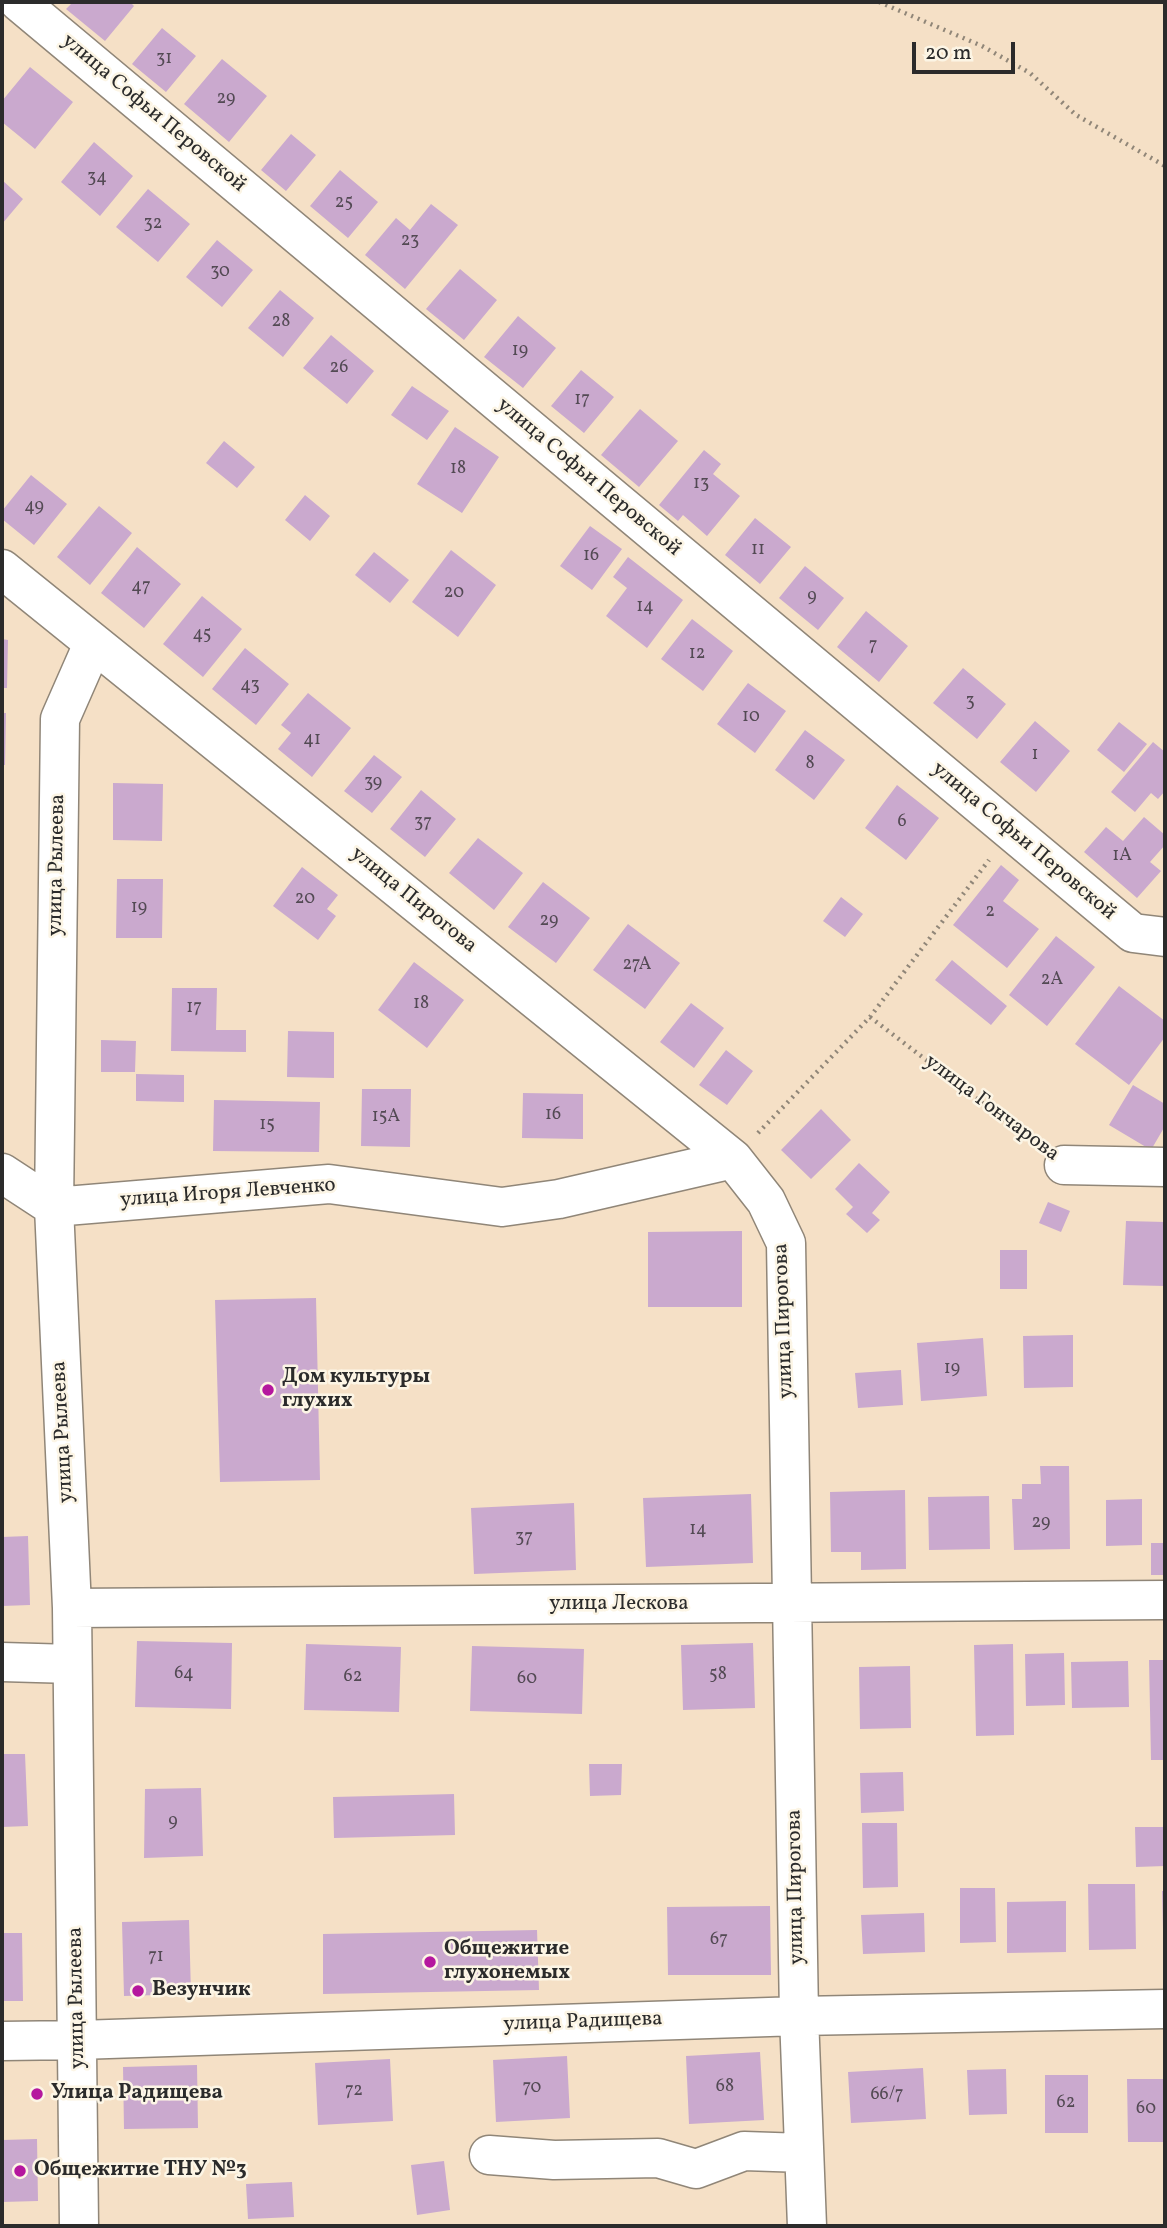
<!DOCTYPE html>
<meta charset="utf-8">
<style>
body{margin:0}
#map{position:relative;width:1167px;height:2228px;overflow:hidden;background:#f5e0c6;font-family:Vollkorn,serif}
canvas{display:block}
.frame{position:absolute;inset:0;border:4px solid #2b2b2b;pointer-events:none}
.scale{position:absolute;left:912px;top:42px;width:103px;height:32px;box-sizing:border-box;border:4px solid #2b2b2b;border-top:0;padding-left:9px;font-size:21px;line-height:24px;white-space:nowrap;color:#2b2b2b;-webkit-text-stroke:5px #fcf5e5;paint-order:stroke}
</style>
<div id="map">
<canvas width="1167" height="2228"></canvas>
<div class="frame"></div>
<div class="scale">20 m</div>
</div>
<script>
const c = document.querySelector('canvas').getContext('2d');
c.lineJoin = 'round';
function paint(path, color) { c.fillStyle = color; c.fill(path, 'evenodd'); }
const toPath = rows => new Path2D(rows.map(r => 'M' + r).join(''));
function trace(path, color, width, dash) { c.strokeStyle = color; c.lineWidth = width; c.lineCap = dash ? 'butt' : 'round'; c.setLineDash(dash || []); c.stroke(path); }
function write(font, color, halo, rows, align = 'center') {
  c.font = font + ' Vollkorn,serif'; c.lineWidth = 5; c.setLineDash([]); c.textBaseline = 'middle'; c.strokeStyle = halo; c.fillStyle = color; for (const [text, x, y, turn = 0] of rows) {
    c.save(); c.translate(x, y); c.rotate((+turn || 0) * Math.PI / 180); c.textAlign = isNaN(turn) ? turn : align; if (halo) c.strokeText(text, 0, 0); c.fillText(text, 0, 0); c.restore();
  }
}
paint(toPath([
 [73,2,130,2,134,6,105,41,66,9],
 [162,28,196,56,166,92,132,64],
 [222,59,267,96,229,142,184,104],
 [30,67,73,102,35,149,2,122,2,101],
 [291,134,316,155,286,191,261,170],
 [94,142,133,176,100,216,61,182],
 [340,170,378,202,348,238,310,206],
 [2,180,23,199,2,224],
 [148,189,190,224,158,262,116,227],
 [431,204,458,225,405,289,365,255,396,218,410,230],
 [217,240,253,270,222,307,186,277],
 [460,269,497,300,464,340,426,309],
 [280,290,314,318,283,357,248,328],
 [518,316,556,348,523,388,484,357],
 [331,335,374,371,347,404,303,368],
 [581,370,614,397,584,433,551,406],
 [412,386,449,411,427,440,391,415],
 [640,409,678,441,639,487,601,455],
 [455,427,499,457,462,513,417,484],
 [224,441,255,467,237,488,206,463],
 [704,450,721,464,713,474,740,496,707,536,683,515,678,521,659,505],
 [31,475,67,504,34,545,2,519,2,511],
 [305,495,330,516,310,541,285,520],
 [99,506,132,533,90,585,57,557],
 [755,518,791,547,760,584,725,555],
 [590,526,622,549,592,590,560,566],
 [137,547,181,584,144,628,101,593],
 [451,550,496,585,458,637,412,602],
 [374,552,409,580,390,603,355,575],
 [628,557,683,600,647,648,606,616,627,588,613,577],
 [805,566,844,598,818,630,779,598],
 [202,596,242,629,203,677,163,644],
 [866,611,908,646,879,682,837,647],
 [692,619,733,651,703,691,661,659],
 [2,639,8,640,7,688,2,688],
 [245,648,289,684,256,725,212,689],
 [963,668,1006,704,977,739,933,703],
 [748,683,786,711,755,753,717,724],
 [308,693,351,728,312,777,278,749,291,733,281,725],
 [2,713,6,713,5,765,2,765],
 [1035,721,1070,751,1036,792,1000,762],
 [1119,722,1147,744,1124,772,1097,750],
 [805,730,845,760,814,800,775,770],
 [1153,742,1165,752,1165,791,1158,799,1151,793,1135,812,1111,792],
 [374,755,402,777,372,813,344,791],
 [113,783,163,784,162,841,113,840],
 [897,785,939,818,906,860,865,828],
 [421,790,456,819,425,857,390,829],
 [1144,817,1165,835,1165,845,1150,862,1161,871,1137,898,1084,852,1106,827,1123,841],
 [478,838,523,873,494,910,449,873],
 [1001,865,1019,880,1003,901,1039,929,1007,968,953,925],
 [302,867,338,895,327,909,336,916,318,940,273,906],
 [117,879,163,879,162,938,116,938],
 [543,882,590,918,556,963,508,927],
 [841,897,863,914,845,937,823,921],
 [628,924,680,963,645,1009,593,970],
 [1056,936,1095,967,1047,1026,1009,995],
 [952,960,1007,1006,991,1025,935,980],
 [414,962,464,1000,427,1048,378,1010],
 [1119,986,1165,1021,1165,1037,1129,1085,1075,1044],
 [172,988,217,988,216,1030,246,1030,246,1052,171,1051],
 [691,1003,724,1028,694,1068,660,1042],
 [288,1031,334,1032,334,1078,287,1077],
 [101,1040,136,1041,135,1072,101,1072],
 [726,1050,753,1071,727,1105,699,1085],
 [136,1074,184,1075,184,1102,136,1101],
 [1133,1085,1165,1104,1165,1126,1151,1150,1109,1125],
 [362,1089,411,1089,410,1147,361,1146],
 [523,1093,583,1094,583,1139,522,1138],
 [214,1100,320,1102,319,1152,213,1151],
 [821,1109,851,1140,811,1179,781,1150],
 [859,1163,890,1192,872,1213,880,1220,867,1233,846,1214,853,1207,835,1189],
 [1048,1202,1070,1211,1061,1232,1039,1223],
 [1126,1221,1165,1222,1165,1286,1123,1285],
 [742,1231,742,1307,648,1307,648,1232],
 [1000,1250,1027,1250,1027,1289,1000,1289],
 [316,1298,320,1480,220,1482,215,1300],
 [1073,1335,1073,1387,1024,1388,1023,1336],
 [983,1338,987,1396,921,1401,917,1343],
 [901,1370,903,1405,858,1408,855,1373],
 [1040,1466,1069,1466,1070,1549,1014,1550,1012,1499,1022,1499,1022,1484,1041,1484],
 [905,1490,906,1569,861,1570,861,1552,831,1552,830,1492],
 [751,1494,753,1563,646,1567,643,1498],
 [989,1496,990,1549,929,1550,928,1497],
 [1142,1499,1142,1545,1106,1546,1106,1500],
 [574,1503,576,1570,474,1574,471,1508],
 [28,1536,30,1605,2,1606,2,1537],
 [1151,1543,1165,1543,1165,1575,1151,1575],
 [137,1641,232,1643,231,1709,135,1707],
 [753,1643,755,1708,683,1710,681,1645],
 [306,1644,401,1647,399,1712,304,1710],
 [1013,1644,1014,1735,976,1736,974,1645],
 [472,1646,584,1649,582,1714,470,1711],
 [1064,1653,1065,1705,1026,1706,1025,1654],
 [1149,1660,1165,1660,1165,1760,1151,1760],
 [1128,1661,1129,1707,1072,1708,1071,1662],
 [910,1666,911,1728,860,1729,859,1667],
 [2,1754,25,1754,28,1826,2,1827],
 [589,1764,622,1764,621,1795,590,1796],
 [903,1772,904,1811,861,1813,860,1773],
 [201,1788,203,1856,144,1858,145,1789],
 [454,1794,455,1835,334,1838,333,1797],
 [862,1823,897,1823,898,1887,863,1888],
 [1135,1827,1165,1827,1165,1866,1136,1867],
 [1088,1884,1135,1884,1136,1949,1089,1950],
 [960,1888,995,1888,996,1942,960,1943],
 [1162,1891,1165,1891,1165,1929,1163,1929],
 [1066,1901,1066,1952,1007,1953,1007,1902],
 [770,1906,771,1975,668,1975,667,1907],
 [924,1913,925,1952,863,1954,861,1915],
 [189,1920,191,1994,124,1996,122,1922],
 [537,1930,539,1990,323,1994,323,1934],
 [2,1933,22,1933,23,2001,2,2001],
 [760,2052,764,2120,689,2124,686,2056],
 [567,2056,570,2118,496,2122,493,2060],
 [390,2059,393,2121,318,2125,315,2063],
 [197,2065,198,2128,124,2129,123,2067],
 [923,2068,926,2119,851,2123,848,2072],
 [1006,2069,1007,2114,969,2115,967,2070],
 [1045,2075,1088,2075,1088,2133,1045,2133],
 [1127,2079,1165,2079,1165,2142,1128,2142],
 [37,2139,38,2201,2,2202,2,2140],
 [444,2161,450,2210,417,2215,411,2165],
 [292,2182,294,2217,248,2219,246,2184]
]), '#caa9ce');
const minor = toPath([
 [19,2,1133,933,1165,937],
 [2,569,733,1159,766,1201,786,1243,799,2016,807,2226],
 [1064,1165,1165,1167],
 [2,1173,54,1207],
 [54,1207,329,1184,502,1207,559,1199,733,1159],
 [72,1608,1165,1600],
 [2,1662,72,1664],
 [2,2041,79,2040,799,2016,1165,2009],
 [489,2155,554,2160,658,2158,696,2169,744,2151,804,2153],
 [79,2226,72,1608,54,1207,60,719,93,644]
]);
trace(minor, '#908678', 41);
trace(toPath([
 [879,2,982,46,1030,73,1076,115,1165,166],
 [870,1017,1036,1144],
 [758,1133,870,1017,989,860]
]), '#908678', 4.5, [2, 5]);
trace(minor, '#fff', 38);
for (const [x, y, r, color] of [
 [268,1390,7,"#b5179e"],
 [430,1962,7,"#b5179e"],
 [138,1991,7,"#b5179e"],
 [37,2094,7,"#b5179e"],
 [20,2171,7,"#b5179e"]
]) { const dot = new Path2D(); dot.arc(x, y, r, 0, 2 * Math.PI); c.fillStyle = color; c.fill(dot); trace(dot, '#fcf5e5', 2.5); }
write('18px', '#534a54', null, [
 ["31",164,60],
 ["29",226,100],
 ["34",97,179],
 ["25",344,204],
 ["32",153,225],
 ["23",410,242],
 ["30",220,273],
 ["28",281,323],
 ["19",520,352],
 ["26",339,369],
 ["17",582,401],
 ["18",458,470],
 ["13",701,485],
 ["49",34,508],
 ["11",758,551],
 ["16",591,557],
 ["47",141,588],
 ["20",454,594],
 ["9",812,598],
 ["14",645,608],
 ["45",202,636],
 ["7",873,647],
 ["12",697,655],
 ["43",250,687],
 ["3",970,703],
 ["10",751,718],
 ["41",312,741],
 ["1",1035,756],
 ["8",810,765],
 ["39",373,784],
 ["6",902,823],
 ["37",423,824],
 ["1А",1122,857],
 ["20",305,900],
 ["19",139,909],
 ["2",990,913],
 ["29",549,922],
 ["27А",637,966],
 ["2А",1052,981],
 ["18",421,1005],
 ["17",194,1009],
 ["16",553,1116],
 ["15А",386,1118],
 ["15",267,1126],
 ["19",952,1370],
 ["29",1041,1524],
 ["14",698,1531],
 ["37",524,1539],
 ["64",184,1675],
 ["58",718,1676],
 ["62",353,1678],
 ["60",527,1680],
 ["9",173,1823],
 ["67",719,1941],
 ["71",156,1958],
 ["68",725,2088],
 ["70",532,2089],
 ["72",354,2092],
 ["66/7",887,2096],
 ["62",1066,2104],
 ["60",1146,2110]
]);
write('21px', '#2b2b2b', '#fcf5e5', [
 ["улица Софьи Перовской",153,114,40],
 ["улица Софьи Перовской",588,478,40],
 ["улица Софьи Перовской",1023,842,40],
 ["улица Рылеева",58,865,-89],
 ["улица Пирогова",413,901,39],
 ["улица Гончарова",991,1109,37],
 ["улица Игоря Левченко",228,1194,-4],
 ["улица Пирогова",785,1321,-92],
 ["улица Рылеева",64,1432,-93],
 ["улица Лескова",619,1605],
 ["улица Пирогова",797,1887,-91],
 ["улица Рылеева",78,1998,-91],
 ["улица Радищева",583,2023,-2]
]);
write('bold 21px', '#2b2b2b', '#fcf5e5', [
 ["Дом культуры",282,1378],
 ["глухих",282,1402],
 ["Общежитие",444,1950],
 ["глухонемых",444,1974],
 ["Везунчик",152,1991],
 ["Улица Радищева",51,2094],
 ["Общежитие ТНУ №3",34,2171]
], 'left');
</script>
